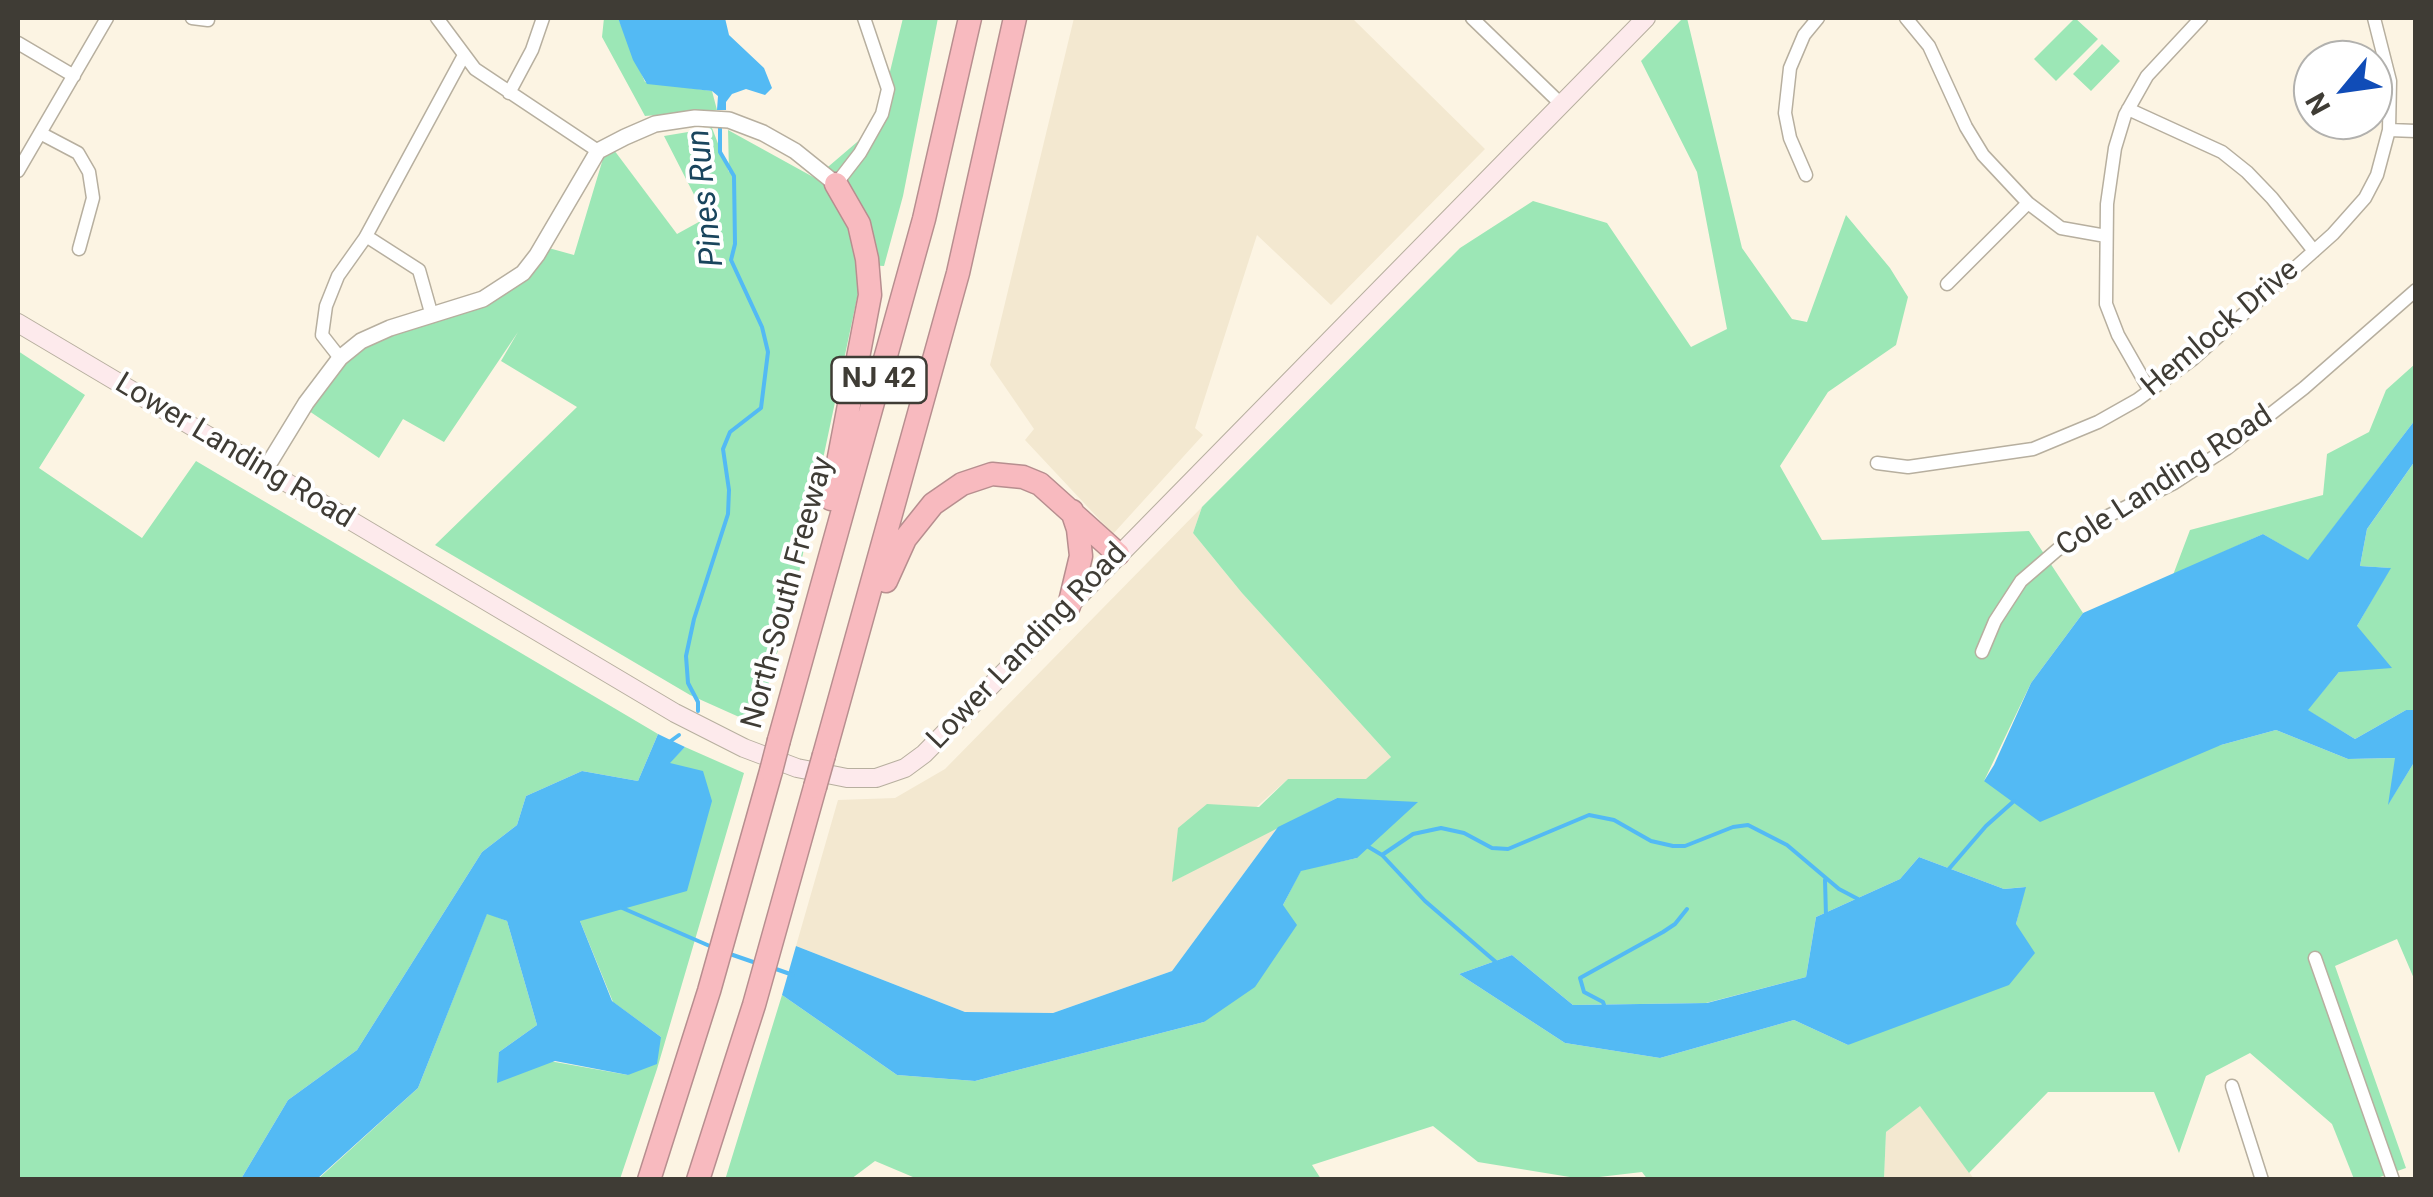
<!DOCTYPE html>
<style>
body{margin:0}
#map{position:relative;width:2433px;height:1197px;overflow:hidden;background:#fcf4e3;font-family:Roboto,sans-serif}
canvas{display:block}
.frame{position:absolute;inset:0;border:20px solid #3f3c35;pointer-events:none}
.north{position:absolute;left:2293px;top:40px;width:100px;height:100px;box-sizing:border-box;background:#fff;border:2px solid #b2b1ae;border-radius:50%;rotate:241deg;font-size:28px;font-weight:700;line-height:40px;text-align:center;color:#3f3c35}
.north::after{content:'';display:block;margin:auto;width:35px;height:45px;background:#104cb7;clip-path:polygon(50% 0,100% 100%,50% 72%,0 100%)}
</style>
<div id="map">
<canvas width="2433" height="1197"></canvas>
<div class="frame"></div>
<div class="north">N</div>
</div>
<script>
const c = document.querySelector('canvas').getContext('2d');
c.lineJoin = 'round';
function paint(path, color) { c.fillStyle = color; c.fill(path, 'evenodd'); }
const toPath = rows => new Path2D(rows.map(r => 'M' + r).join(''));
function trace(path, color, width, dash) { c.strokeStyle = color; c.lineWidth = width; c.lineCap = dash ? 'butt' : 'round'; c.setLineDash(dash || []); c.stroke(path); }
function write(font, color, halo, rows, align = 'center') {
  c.font = font + ' Roboto,sans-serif'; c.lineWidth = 8; c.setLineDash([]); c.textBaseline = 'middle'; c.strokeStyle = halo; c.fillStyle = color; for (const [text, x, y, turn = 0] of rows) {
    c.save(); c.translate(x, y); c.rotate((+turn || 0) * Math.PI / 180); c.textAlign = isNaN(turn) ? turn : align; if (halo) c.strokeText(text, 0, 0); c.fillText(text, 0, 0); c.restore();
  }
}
paint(toPath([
 [1074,18,1352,18,1485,149,1331,305,1257,235,1195,428,1203,435,1113,534,1025,440,1034,429,990,365],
 [1202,507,1193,533,1242,593,1391,757,1367,779,1288,779,1173,881,1278,827,1172,971,1053,1013,965,1012,796,946,838,800,895,798,945,769],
 [1920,1105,1974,1179,1884,1180,1886,1132]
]), '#f3e8d0');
paint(toPath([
 [604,18,618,18,645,82,712,91,717,110,645,116,602,37],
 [903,18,938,18,903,196,884,266,864,265,797,582,757,725,690,695,435,545,577,407,501,361,518,332,444,442,403,419,379,458,309,411,324,376,361,341,483,299,545,247,574,255,608,142,677,234,706,218,664,136,712,128,729,172,728,130,815,178,877,125],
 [1683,18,1687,18,1742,248,1792,319,1807,322,1846,215,1890,268,1908,297,1896,345,1828,392,1780,466,1822,540,2029,531,2083,613,2031,683,1984,781,2221,745,2276,730,2348,759,2396,758,2390,801,2415,761,2415,981,2397,939,2335,966,2406,1168,2374,1179,2354,1179,2332,1124,2250,1053,2206,1076,2179,1153,2154,1092,2048,1092,1969,1173,1920,1106,1886,1132,1884,1179,1648,1180,1642,1172,1582,1179,1478,1162,1433,1126,1312,1165,1321,1179,920,1180,875,1161,851,1179,725,1180,782,995,897,1075,975,1081,1204,1022,1283,905,1301,870,1357,858,1337,798,1172,882,1178,828,1207,804,1259,807,1288,779,1366,779,1391,757,1242,593,1193,533,1202,507,1460,248,1533,201,1607,223,1691,347,1727,329,1697,172,1641,61],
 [1919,857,2004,889,2025,887,2016,924,1848,1045,1794,1020,1660,1058,1565,1043,1459,974,1512,955,1573,1005,1706,1003,1806,977,1816,917,1900,879],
 [2075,18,2098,39,2056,81,2034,59],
 [2102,44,2120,61,2091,91,2073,74],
 [18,351,85,395,39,468,142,538,196,461,658,734,638,781,582,771,526,796,517,825,482,852,357,1050,288,1100,241,1179,18,1179],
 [2415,364,2415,420,2308,561,2263,534,2173,575,2190,530,2323,495,2327,454,2369,432,2386,390],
 [2415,461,2415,710,2406,710,2355,739,2307,710,2339,672,2357,626,2390,568,2360,566,2367,529],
 [685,747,744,773,657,1069,620,1179,317,1180,418,1088,487,913,507,921,537,1025,499,1052,628,1075,661,1037,613,1002,580,921,669,763]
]), '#9ce7b6');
paint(toPath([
 [618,18,725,18,729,35,764,68,772,88,765,95,746,89,732,94,726,102,726,110,717,110,718,96,712,91,647,84,633,60],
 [2415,420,2415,461,2367,529,2360,566,2391,568,2357,626,2392,668,2339,672,2308,710,2355,739,2406,710,2415,710,2415,761,2388,805,2395,758,2348,759,2276,730,2221,745,2040,822,1984,781,1994,765,2031,683,2083,613,2263,534,2308,560],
 [658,734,685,747,670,763,703,771,712,801,687,891,580,921,612,1001,661,1037,657,1064,628,1075,555,1061,497,1083,499,1052,537,1025,507,921,487,914,418,1088,317,1179,241,1179,288,1100,357,1050,482,852,517,825,526,796,582,771,638,781],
 [1337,798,1418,802,1357,858,1301,871,1283,905,1297,925,1255,987,1204,1022,975,1081,897,1075,782,995,796,946,965,1012,1053,1013,1172,971,1278,827],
 [1919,857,2004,889,2026,887,2016,924,2035,953,2009,985,1848,1045,1794,1020,1660,1058,1565,1043,1459,974,1512,955,1573,1005,1707,1003,1806,977,1816,917,1900,879]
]), '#53baf4');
trace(toPath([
 [698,711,698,702,688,683,686,656,694,619,728,514,729,490,723,449,730,432,761,408,768,352,762,327,731,260,735,244,734,176,720,152,720,124],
 [668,743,679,735],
 [1367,846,1382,855,1425,901,1497,963],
 [1382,855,1413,834,1441,828,1464,833,1492,848,1508,849,1589,815,1614,820,1651,841,1673,846,1685,846,1733,827,1748,825,1787,845,1839,889,1858,899],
 [1948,870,1986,826,2014,801],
 [1825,880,1826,916],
 [620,907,712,947],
 [730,954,759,964],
 [773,968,793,975],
 [1605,1008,1603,1002,1584,992,1580,978,1663,932,1675,924,1687,909]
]), '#53baf4', 4);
const minor = toPath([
 [192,18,208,20],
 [437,18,475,69,598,151],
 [1472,18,1561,104],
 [1906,18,1929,46,1966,127,1983,155,2028,203,2061,228,2106,236],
 [18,43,74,76],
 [509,93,532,50,543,18],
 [2128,109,2222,152,2247,172,2272,198,2314,251],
 [2389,130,2416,131],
 [40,133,78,153,89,172,93,198,79,249],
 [18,171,107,18],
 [1806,175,1790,138,1785,113,1790,68,1804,35,1818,18],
 [836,184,860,153,882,114,888,89,864,18],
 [366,236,419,270,432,316],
 [1947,284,2028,203],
 [340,358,322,335,326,306,338,276,365,238,463,57],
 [2150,391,2118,335,2106,304,2107,204,2115,148,2125,115,2147,76,2201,18],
 [1877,463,1908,467,2033,449,2098,422,2137,400,2193,359,2333,234,2365,198,2377,175,2389,130,2390,81,2374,18],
 [1982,652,1995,621,2021,581,2057,550,2100,520,2174,483,2226,449,2304,388,2416,290],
 [2315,958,2393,1180],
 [2232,1086,2262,1180]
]);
const tertiary = toPath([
 [265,470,306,403,340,358,361,341,390,328,483,299,523,273,537,255,598,151,625,137,655,124,695,118,729,120,763,133,795,151,836,184]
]);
const secondary = toPath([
 [18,323,675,713,744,748,797,768,847,778,876,778,905,768,924,754,1646,18]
]);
const motorway = toPath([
 [831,499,870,295,867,259,859,224,836,184],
 [886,581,905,539,933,504,962,484,992,474,1023,477,1040,484,1118,554],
 [1069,606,1081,556,1078,529,1072,511],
 [779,740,924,219,970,18],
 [824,755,958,273,1015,18],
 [649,1180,709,991,771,771],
 [698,1180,754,1005,815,787]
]);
trace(minor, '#b7af9f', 15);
trace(tertiary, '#b7af9f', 18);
trace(secondary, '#b7af9f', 20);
trace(motorway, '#b78e8f', 25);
trace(minor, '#fff', 12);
trace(tertiary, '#fff', 15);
trace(secondary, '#fdeaec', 18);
trace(motorway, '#f8babf', 22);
const motorwayBridge = toPath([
 [771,771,779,740],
 [815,787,824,755]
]);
trace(motorwayBridge, '#b78e8f', 25, []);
trace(motorwayBridge, '#f8babf', 22);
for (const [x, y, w] of [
 [879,380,95]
]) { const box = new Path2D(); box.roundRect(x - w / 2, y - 23, w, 46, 8); c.fillStyle = '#fff'; c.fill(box); trace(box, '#3f3c35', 2.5); }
write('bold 28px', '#3f3c35', null, [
 ["NJ 42",879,380]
]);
write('30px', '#3f3c35', '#fff', [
 ["Hemlock Drive",2221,329,-40],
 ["Lower Landing Road",234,452,31],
 ["Cole Landing Road",2165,482,-33],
 ["North-South Freeway",789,593,-75],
 ["Lower Landing Road",1028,647,-46]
]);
write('italic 32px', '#1a455d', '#fff', [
 ["Pines Run",707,198,-96]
]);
</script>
